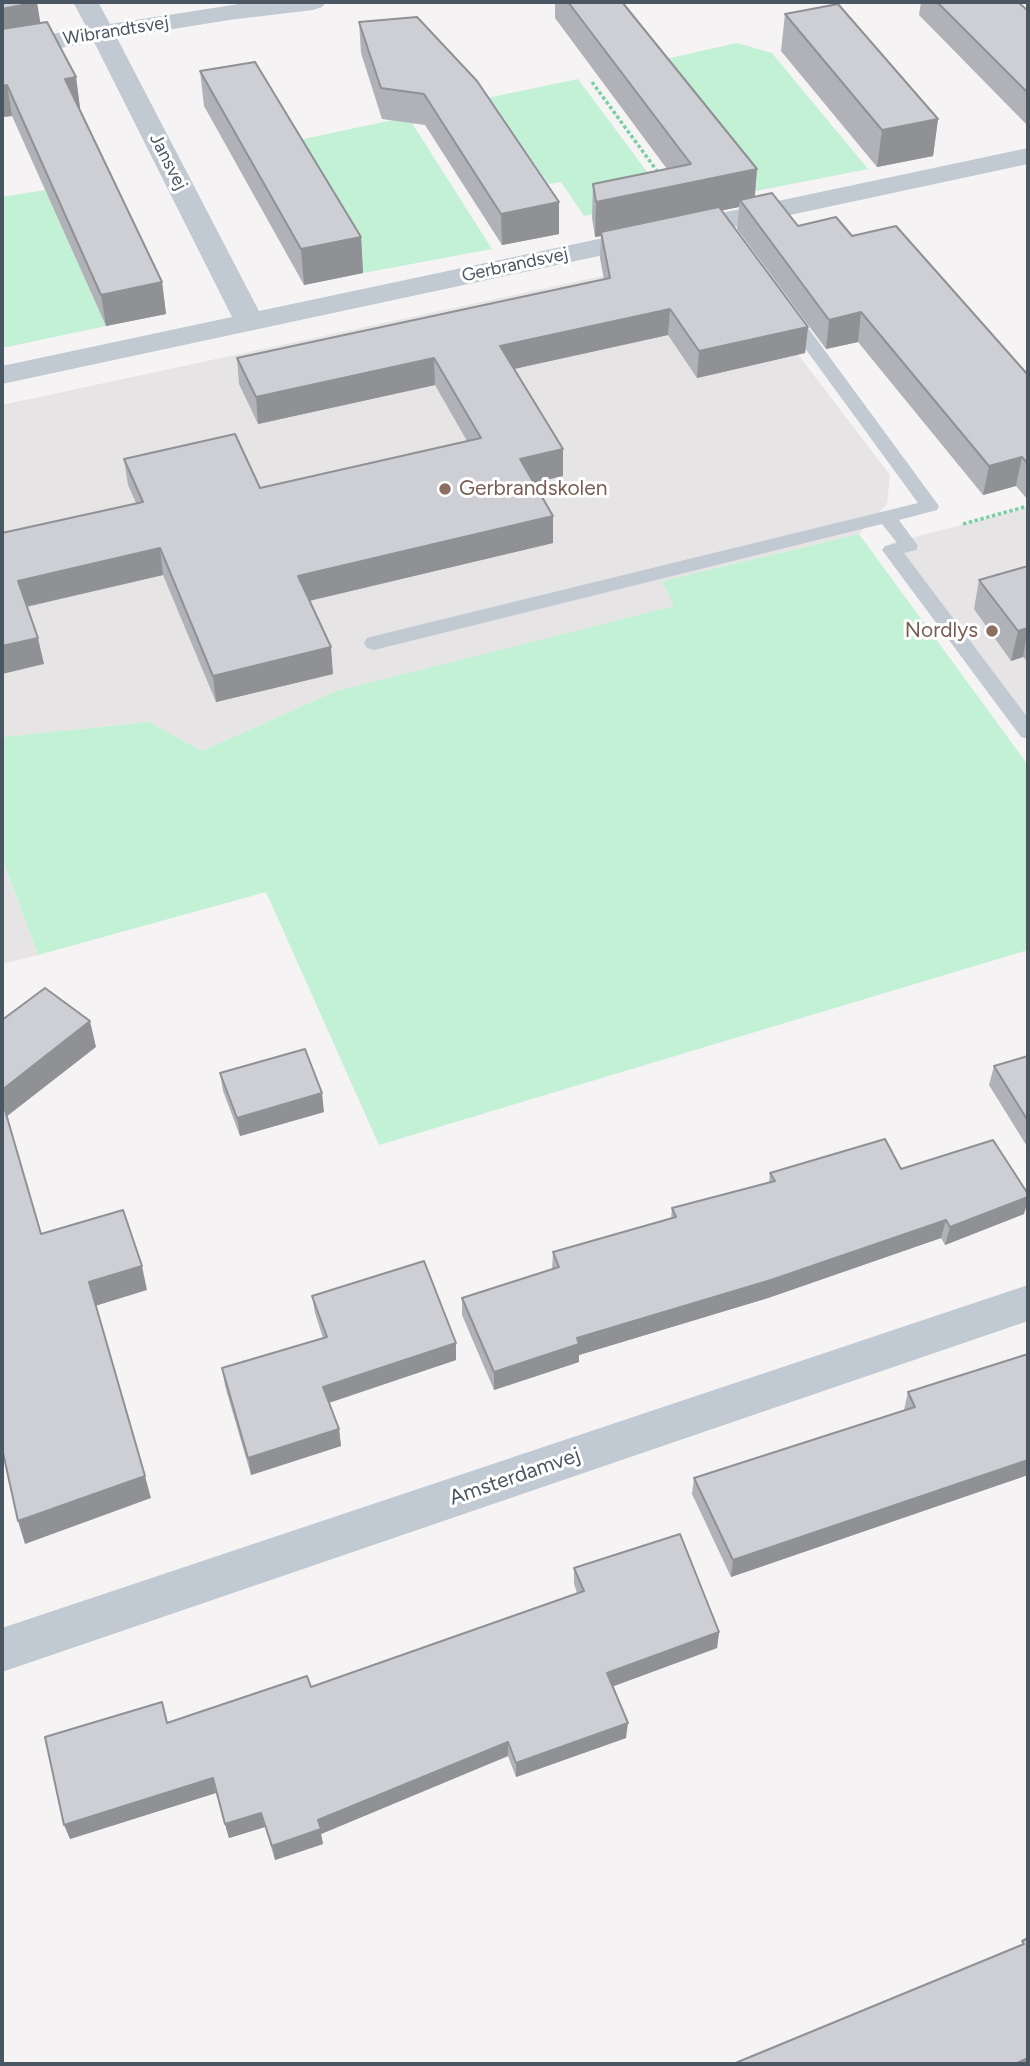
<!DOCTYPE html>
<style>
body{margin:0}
#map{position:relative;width:1030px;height:2066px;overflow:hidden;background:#f5f3f3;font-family:Figtree,sans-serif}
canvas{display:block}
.frame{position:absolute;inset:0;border:4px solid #4a5661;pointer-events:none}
</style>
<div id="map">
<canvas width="1030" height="2066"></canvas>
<div class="frame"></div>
</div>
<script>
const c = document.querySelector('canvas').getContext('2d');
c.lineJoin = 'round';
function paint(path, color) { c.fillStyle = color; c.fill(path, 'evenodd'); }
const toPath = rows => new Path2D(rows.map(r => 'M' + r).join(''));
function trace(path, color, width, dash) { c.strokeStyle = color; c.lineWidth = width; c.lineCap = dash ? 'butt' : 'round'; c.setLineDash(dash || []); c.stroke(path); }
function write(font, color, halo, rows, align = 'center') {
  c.font = font + ' Figtree,sans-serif'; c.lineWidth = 6; c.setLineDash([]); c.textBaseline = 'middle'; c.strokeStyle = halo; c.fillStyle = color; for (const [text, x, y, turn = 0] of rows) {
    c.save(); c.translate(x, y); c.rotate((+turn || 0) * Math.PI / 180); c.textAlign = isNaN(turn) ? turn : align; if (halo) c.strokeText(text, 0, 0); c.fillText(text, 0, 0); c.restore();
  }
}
paint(toPath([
 [719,251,890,475,887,504,859,534,662,581,675,606,336,691,202,751,149,722,2,737,2,405],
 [1028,508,1028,719,1023,721,891,543],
 [2,859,38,955,2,964,2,858]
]), '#e6e4e5');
paint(toPath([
 [737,43,772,53,868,169,746,193,643,64],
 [578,79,668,200,584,216,561,182,549,184,487,98],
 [393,120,412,123,492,249,363,273,285,143],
 [45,190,106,326,2,348,2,197],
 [859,534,1028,765,1028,950,379,1145,266,892,38,955,2,858,2,737,149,722,202,751,336,691,674,606,662,581]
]), '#c3f1d5');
trace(toPath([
 [592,82,660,175],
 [963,524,1028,506]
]), '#7ad0a6', 3.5, [3.5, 2.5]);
paint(toPath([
 [789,309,795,310,939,506,937,510,899,520,918,546,916,550,904,553,1028,718,1028,739,1021,737,885,554,882,550,885,546,897,543,882,524,374,650,367,648,364,643,367,638,374,636,918,503,780,314,789,309]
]), '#c1cad2');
paint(toPath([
 [73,2,98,2,110,24,252,2,326,2,322,7,313,10,229,20,117,38,259,311,1028,148,1028,164,2,384,2,366,232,317,94,42,2,58,2,42,87,28,73,2],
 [1028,1285,1028,1321,2,1672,2,1628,1028,1285]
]), '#c1cad2');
paint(toPath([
 [2,2,40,23,76,77,80,108,79,108,162,282,166,314,106,326,12,116,2,117],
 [555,2,622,2,757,169,755,197,798,226,852,236,1028,375,1028,500,1016,486,983,495,858,342,826,349,737,229,739,207,721,210,808,327,805,353,697,378,668,335,514,369,563,449,563,476,533,483,553,516,553,543,309,601,333,674,216,702,163,575,27,607,44,664,2,533,136,503,128,485,124,459,260,488,467,441,435,385,258,424,239,384,237,358,604,280,600,258,601,236,595,237,592,218,593,184,667,169,555,18],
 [921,2,1018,2,1028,11,1028,126,919,15],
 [785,14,938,119,933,156,877,167,781,51],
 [359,22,559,234,502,245,425,125,382,119,361,53],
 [200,71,361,237,363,273,304,285,204,106],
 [1028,566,1028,662,1023,657,1011,661,974,609,979,580],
 [1028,1056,1028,1148,989,1085,994,1066],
 [220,1073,324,1112,240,1136,223,1091],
 [901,1169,1024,1214,945,1245,941,1238,768,1298,579,1355,579,1362,494,1390,462,1315,462,1298,552,1270,553,1252,671,1219,672,1208,769,1183,770,1173],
 [312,1296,456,1343,456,1360,329,1403,339,1429,341,1446,251,1475,225,1386,222,1368,323,1338,315,1313],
 [1028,1354,1028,1475,731,1577,692,1494,694,1478,904,1410,908,1392],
 [574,1568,719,1632,717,1648,613,1686,626,1738,516,1777,508,1756,321,1834,323,1844,275,1860,265,1827,229,1838,216,1793,70,1839,311,1687,577,1593,574,1584]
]), '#b0b2b7');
paint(toPath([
 [37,2,42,33,2,40,2,9],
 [76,77,80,108,70,110,65,79],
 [7,85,12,116,2,117,2,86],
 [938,119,933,156,877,167,882,130],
 [757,169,754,203,740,200,739,207,601,236,601,232,601,236,595,237,596,202],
 [559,202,559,234,502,245,501,214],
 [361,237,363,273,304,285,301,249],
 [162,282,166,314,106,326,101,295],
 [670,309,668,335,500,372,500,346],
 [861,312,858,342,826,349,829,320],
 [808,327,805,353,697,378,699,351],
 [434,358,435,385,258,424,256,397],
 [563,449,563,476,520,486,520,459],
 [1022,457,1016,486,983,495,989,466],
 [553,516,553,543,300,603,298,576],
 [160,548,163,575,24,607,18,581],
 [1028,628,1023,657,1011,661,1018,631],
 [38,638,44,664,2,674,2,646],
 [331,647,333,674,216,702,213,676],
 [90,1021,96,1047,6,1117,2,1100,2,1090],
 [322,1093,324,1112,240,1136,237,1118],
 [1028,1197,1028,1201,1024,1214,945,1245,950,1227],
 [946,1220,941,1238,768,1298,579,1355,579,1362,494,1390,494,1372,577,1338],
 [142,1266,147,1290,95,1306,89,1282],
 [456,1343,456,1360,325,1404,323,1387],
 [339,1429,341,1446,251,1475,248,1458],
 [1028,1460,1028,1475,731,1577,733,1560],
 [145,1476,151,1498,25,1544,18,1521],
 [719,1632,717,1648,606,1689,607,1673],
 [628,1723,626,1738,516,1777,516,1763],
 [508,1742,508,1756,321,1834,323,1844,275,1860,272,1846,318,1820],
 [213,1778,216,1793,70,1839,64,1825],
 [261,1813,265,1827,229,1838,225,1824],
 [1028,2058,1028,2064,1015,2064]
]), '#909195');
const building = toPath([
 [2,2,37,2,2,9,2,2],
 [568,2,622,2,757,169,596,202,593,184,691,164,568,2],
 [937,2,1018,2,1028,11,1028,93,937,2],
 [838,4,938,119,882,130,785,14,838,4],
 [417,17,477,81,559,202,501,214,424,94,381,88,359,22,417,17],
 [47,22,76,77,65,79,162,282,101,295,7,85,2,86,2,29,47,22],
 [255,62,361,237,301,249,200,71,255,62],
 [772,193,798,226,836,217,852,236,896,226,1028,375,1028,464,1022,457,989,466,861,312,829,320,740,200,772,193],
 [719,207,808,327,699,351,670,309,500,346,563,449,520,459,553,516,298,576,331,647,213,676,160,548,18,581,38,638,2,646,2,533,143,502,124,459,235,434,260,488,481,438,434,358,256,397,237,358,610,278,601,232,719,207],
 [1028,566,1028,628,1018,631,979,580,1028,566],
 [45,988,90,1021,2,1090,2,1020,45,988],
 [305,1049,322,1093,237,1118,220,1073,305,1049],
 [1028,1056,1028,1121,994,1066,1028,1056],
 [2,1100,41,1234,123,1210,142,1266,89,1282,145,1476,18,1521,2,1448,2,1100],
 [885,1139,901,1169,993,1140,1028,1194,1028,1197,950,1227,946,1220,771,1280,577,1338,579,1344,494,1372,462,1298,559,1267,553,1252,676,1217,672,1208,775,1181,770,1173,885,1139],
 [424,1261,456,1343,323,1387,339,1429,248,1458,222,1368,327,1337,312,1296,424,1261],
 [1028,1354,1028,1460,733,1560,694,1478,915,1407,908,1392,1028,1354],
 [680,1534,719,1632,607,1673,628,1723,516,1763,508,1742,318,1820,321,1829,272,1846,261,1813,225,1824,213,1778,64,1825,45,1737,162,1702,167,1723,307,1676,311,1687,584,1591,574,1568,680,1534],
 [1028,1938,1028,2058,1015,2064,733,2064,1024,1944,1022,1941,1028,1938]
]);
paint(building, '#cdcfd5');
trace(building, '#909195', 2);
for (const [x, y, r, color] of [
 [445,489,7,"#8d6e63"],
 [992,631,7,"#8d6e63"]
]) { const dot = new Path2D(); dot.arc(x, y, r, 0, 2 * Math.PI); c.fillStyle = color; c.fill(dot); trace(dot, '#fff', 2.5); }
write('18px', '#4a5661', '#fff', [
 ["Wibrandtsvej",116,31,-9],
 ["Jansvej",168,162,63],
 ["Gerbrandsvej",515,265,-12]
]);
write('21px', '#785e54', '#fff', [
 ["Gerbrandskolen",459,489],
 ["Nordlys",978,631,"right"]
], 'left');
write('21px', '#4a5661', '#fff', [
 ["Amsterdamvej",515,1477,-19]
]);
</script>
